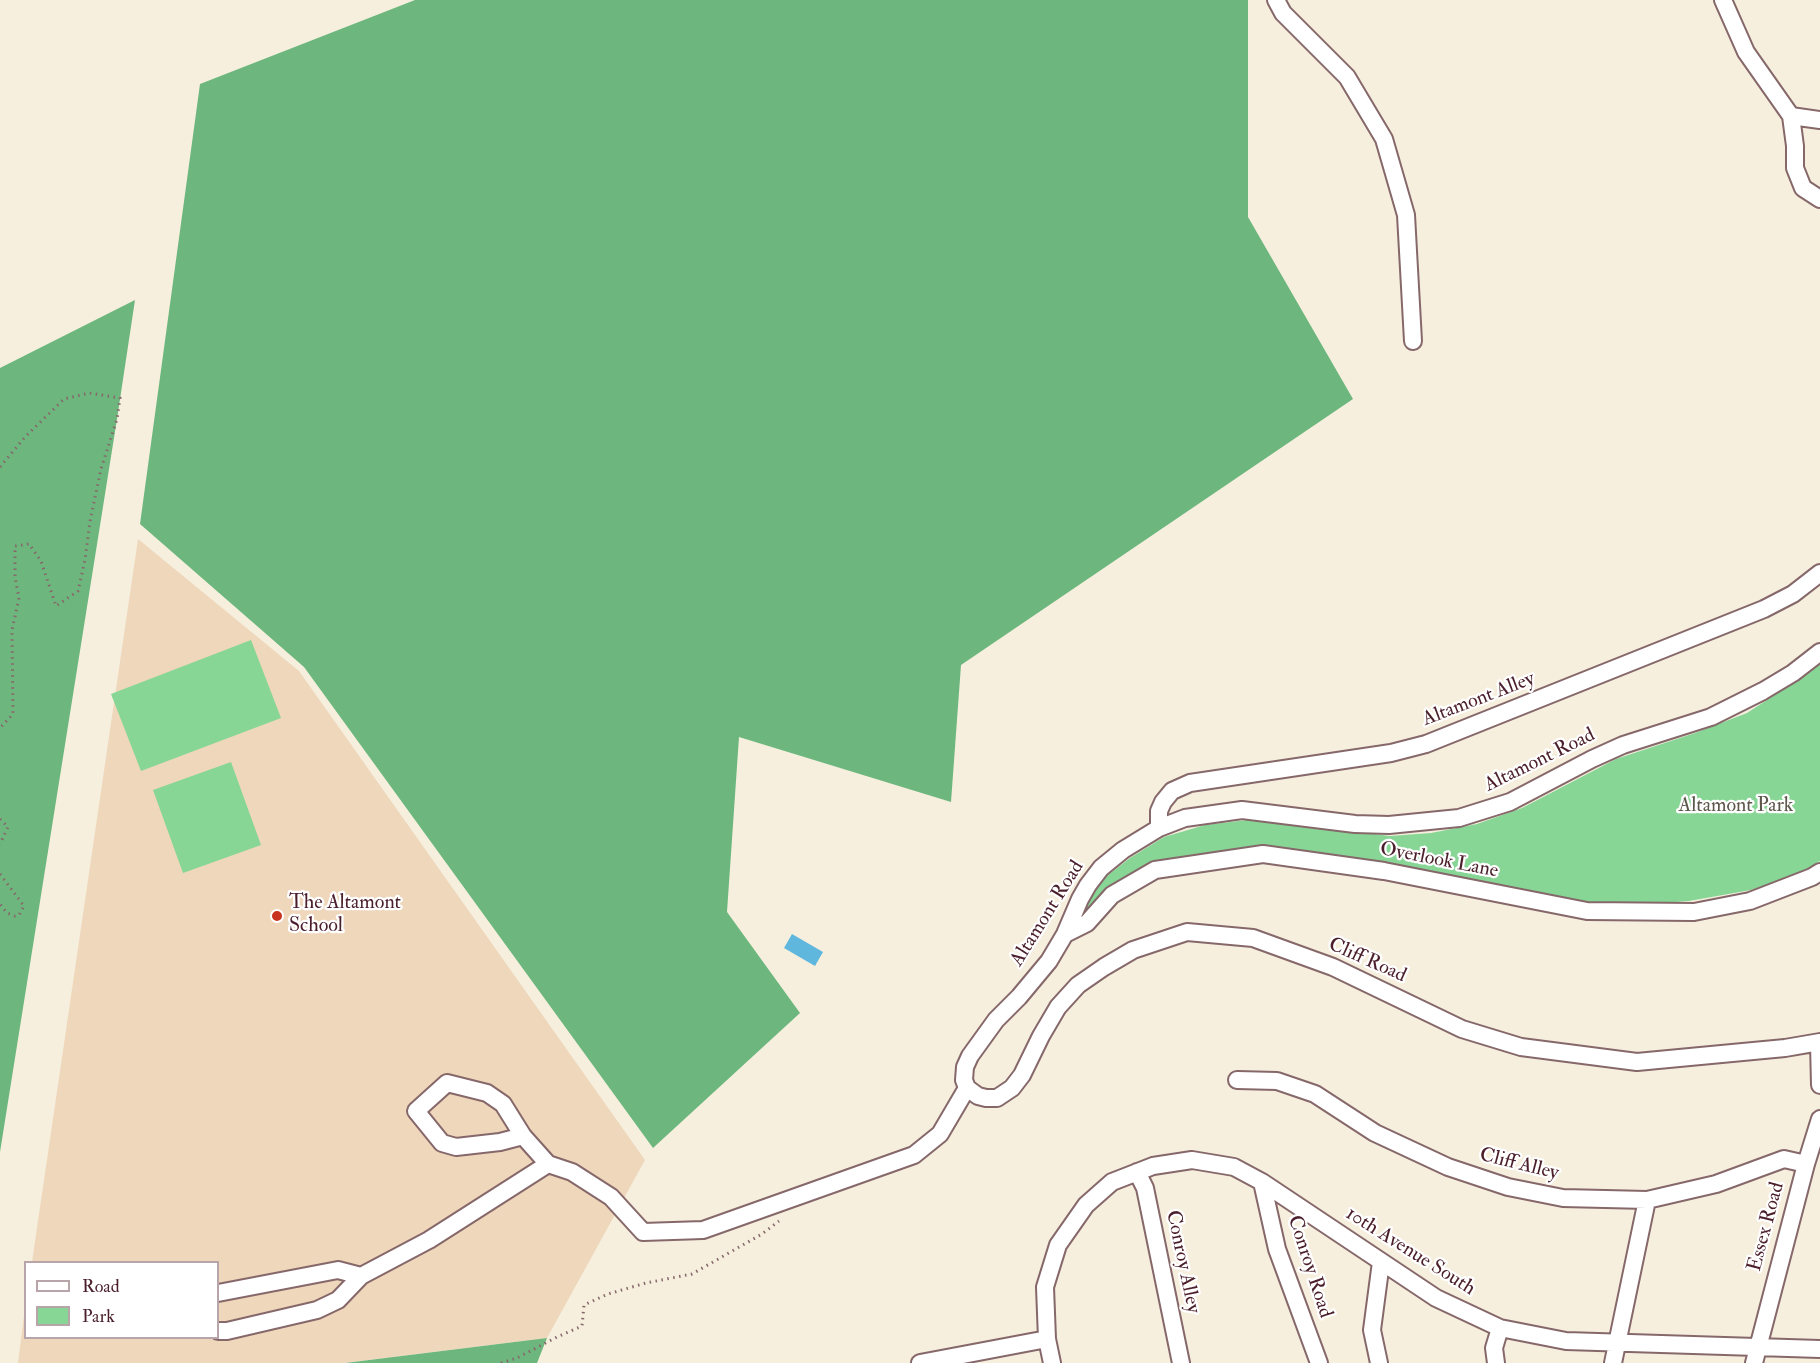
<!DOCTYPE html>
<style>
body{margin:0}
#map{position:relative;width:1820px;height:1363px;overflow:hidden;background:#f6efde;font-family:"IM FELL Double Pica",serif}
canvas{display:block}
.legend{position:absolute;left:24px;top:1261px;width:195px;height:78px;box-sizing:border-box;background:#fff;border:2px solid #b7a5aa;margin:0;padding:8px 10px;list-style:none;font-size:18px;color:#4a1f2b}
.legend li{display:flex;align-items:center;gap:12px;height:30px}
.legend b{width:30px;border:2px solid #b7a5aa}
</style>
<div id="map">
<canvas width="1820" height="1363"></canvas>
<ul class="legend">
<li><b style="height:8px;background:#fff"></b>Road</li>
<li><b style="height:16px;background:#87d695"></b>Park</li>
</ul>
</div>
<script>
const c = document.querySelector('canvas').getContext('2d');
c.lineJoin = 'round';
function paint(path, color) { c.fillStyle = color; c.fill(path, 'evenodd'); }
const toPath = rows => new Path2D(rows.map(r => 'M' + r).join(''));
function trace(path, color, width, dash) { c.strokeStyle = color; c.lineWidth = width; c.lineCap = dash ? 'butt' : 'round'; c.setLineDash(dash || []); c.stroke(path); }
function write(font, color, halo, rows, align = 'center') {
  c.font = font + ' "IM FELL Double Pica",serif'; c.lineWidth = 4.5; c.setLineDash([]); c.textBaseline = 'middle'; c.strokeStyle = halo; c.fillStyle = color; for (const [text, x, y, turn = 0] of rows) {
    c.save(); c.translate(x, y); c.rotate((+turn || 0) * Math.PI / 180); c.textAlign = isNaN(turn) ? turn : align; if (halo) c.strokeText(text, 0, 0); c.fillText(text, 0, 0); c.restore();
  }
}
paint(toPath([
 [138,539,299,671,645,1160,547,1338,344,1363,18,1363,25,1308,26,1338,218,1338,218,1262,32,1262]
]), '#eed7bb');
paint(toPath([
 [251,640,281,718,141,771,111,694],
 [1820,662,1820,861,1799,874,1751,890,1689,901,1621,906,1586,904,1312,854,1180,858,1083,916,1081,914,1096,887,1108,875,1130,858,1164,837,1205,825,1247,820,1277,822,1390,836,1431,833,1477,824,1522,808,1616,759,1695,733,1747,713,1804,676],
 [231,762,261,845,183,873,153,790]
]), '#87d695');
paint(toPath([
 [415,0,1248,0,1248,217,1353,399,961,665,951,802,739,737,727,912,800,1013,653,1148,304,667,140,524,200,84],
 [135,300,117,419,0,1152,0,368],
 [547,1338,537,1363,345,1363]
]), '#6db77e');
paint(toPath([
 [792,934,823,952,815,966,784,948]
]), '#60b7dd');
const minor = toPath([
 [1276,0,1283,13,1347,77,1384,139,1406,215,1413,341],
 [1723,0,1746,52,1791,116,1795,146,1795,168,1803,188,1820,199],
 [1791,116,1820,120],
 [1159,828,1159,811,1163,802,1172,791,1190,783,1391,753,1426,744,1764,609,1793,594,1820,573],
 [1065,934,1087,923,1112,895,1155,870,1263,854,1384,871,1587,911,1694,912,1750,901,1812,877,1820,872],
 [1819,1043,1820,1085],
 [1237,1080,1277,1081,1315,1094,1375,1133,1448,1167,1508,1187,1563,1198,1647,1200,1716,1184,1784,1159,1806,1164],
 [967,1088,978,1096,986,1098,997,1098,1012,1088,1022,1075,1041,1036,1058,1007,1078,985,1104,967,1133,950,1187,932,1253,938,1333,967,1462,1029,1521,1047,1637,1062,1785,1048,1820,1042],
 [523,1136,503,1104,487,1093,447,1083,416,1111,442,1143,456,1147,500,1142,523,1136,548,1164],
 [1137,1172,1145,1188,1181,1363],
 [1262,1182,1277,1249,1319,1363],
 [218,1293,338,1270,361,1276],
 [218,1331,227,1331,317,1310,338,1300,361,1276,429,1240,548,1164,572,1172,611,1197,643,1232,703,1230,914,1155,940,1134,967,1088,964,1080,965,1067,970,1056,996,1020,1019,997,1049,961,1065,934,1080,899,1088,885,1101,868,1123,850,1159,828,1185,818,1242,810,1355,824,1389,825,1459,818,1510,802,1592,759,1623,745,1711,717,1763,691,1793,673,1820,652],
 [920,1363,1047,1339],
 [1052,1363,1047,1339,1045,1287,1058,1245,1086,1205,1112,1182,1153,1166,1192,1160,1234,1167,1262,1182,1436,1298,1500,1328,1566,1341,1820,1349],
 [1379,1363,1372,1330,1381,1262],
 [1496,1363,1494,1348,1500,1328],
 [1613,1363,1647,1200],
 [1754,1363,1806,1164,1820,1119]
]);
trace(minor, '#86686a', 20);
trace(toPath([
 [0,467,25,437,64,399,89,393,120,398,117,419,101,469,90,521,85,560,78,591,56,606,41,561,29,544,15,546,15,577,19,598,12,630,13,714,0,728],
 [0,819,8,827,0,844],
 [0,874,24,906,19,915,15,916,7,913,0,904],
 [501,1363,517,1358,557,1337,582,1326,584,1305,608,1294,646,1283,692,1274,762,1234,779,1221]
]), '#86686a', 3, [1.5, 4.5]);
trace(minor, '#fff', 16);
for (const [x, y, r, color] of [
 [277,916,6,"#c8321e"]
]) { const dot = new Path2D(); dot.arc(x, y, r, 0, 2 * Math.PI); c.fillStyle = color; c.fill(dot); trace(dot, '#fff', 2); }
write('20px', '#4a1f2b', '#fff', [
 ["Altamont Alley",1479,700,-21],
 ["Altamont Road",1540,761,-26],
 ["Overlook Lane",1439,861,11],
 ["Altamont Road",1048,914,-58],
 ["Cliff Road",1367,961,24],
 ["Cliff Alley",1519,1165,14],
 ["Essex Road",1767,1227,-75],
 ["10th Avenue South",1410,1252,32],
 ["Conroy Alley",1182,1262,78],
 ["Conroy Road",1309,1267,72]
]);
write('20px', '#5c564b', '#fff', [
 ["Altamont Park",1736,807]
]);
write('20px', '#4a1f2b', '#fff', [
 ["The Altamont",289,904],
 ["School",289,927]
], 'left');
</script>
